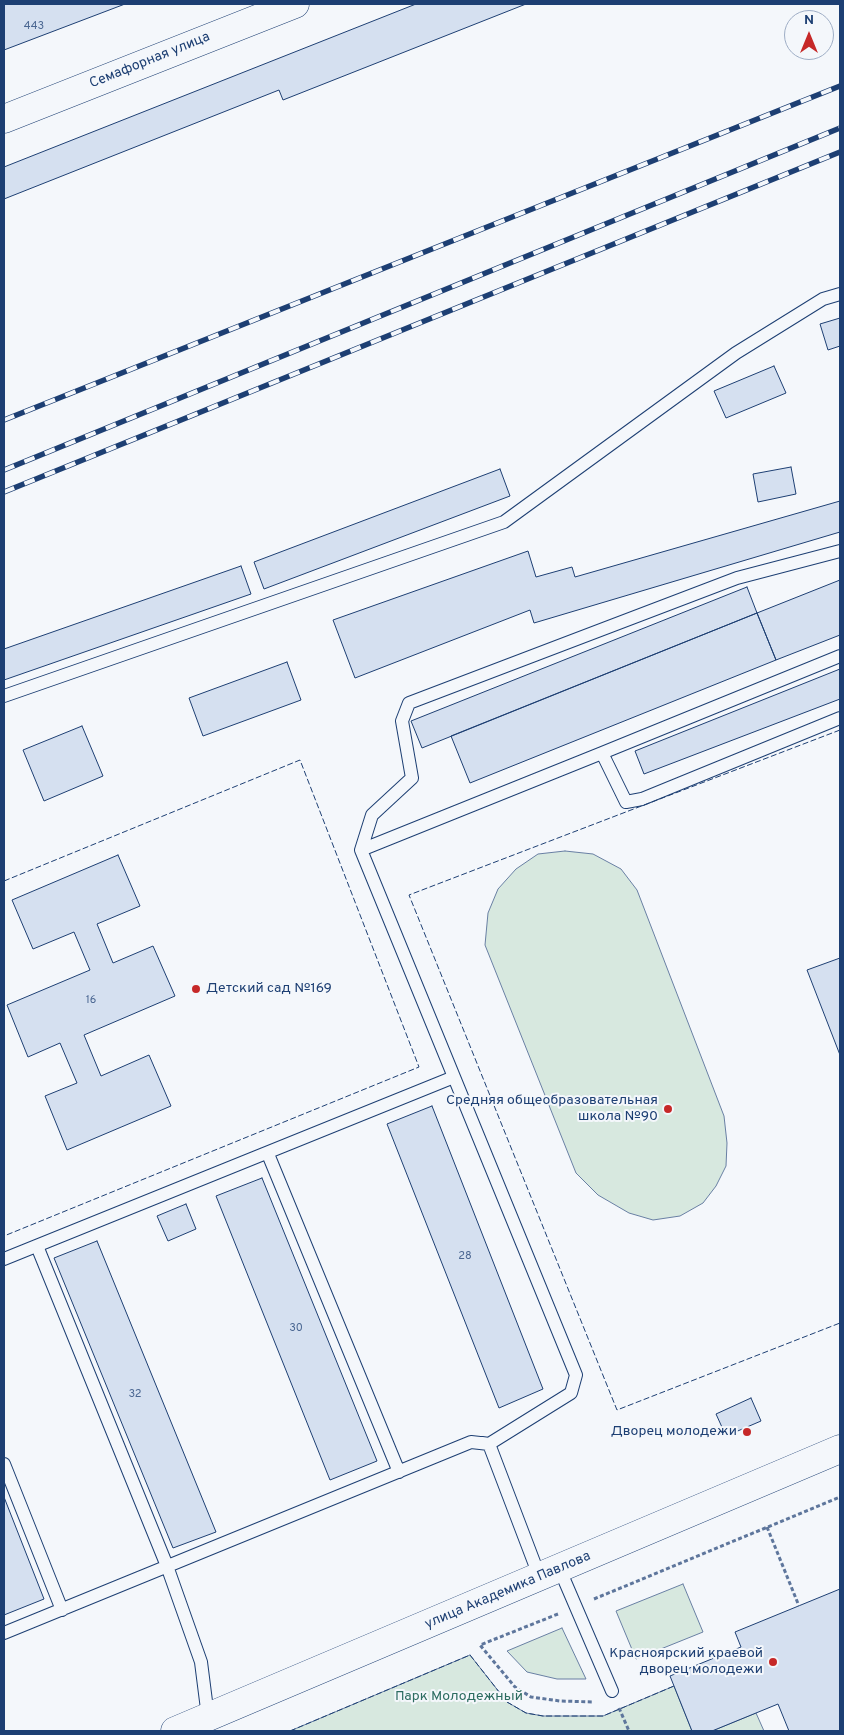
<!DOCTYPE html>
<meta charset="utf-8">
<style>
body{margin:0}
#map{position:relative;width:844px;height:1735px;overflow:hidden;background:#f4f7fb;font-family:Overpass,sans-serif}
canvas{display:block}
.frame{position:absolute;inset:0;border:5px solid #1d3f73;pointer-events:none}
.north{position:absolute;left:784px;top:10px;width:50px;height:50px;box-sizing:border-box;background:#f4f7fb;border:1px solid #9eadc5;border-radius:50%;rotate:0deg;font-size:14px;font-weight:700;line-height:20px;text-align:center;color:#1d3f73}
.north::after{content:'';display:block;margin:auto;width:18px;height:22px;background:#c62828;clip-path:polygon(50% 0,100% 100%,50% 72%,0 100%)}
</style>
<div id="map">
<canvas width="844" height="1735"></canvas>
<div class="frame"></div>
<div class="north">N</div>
</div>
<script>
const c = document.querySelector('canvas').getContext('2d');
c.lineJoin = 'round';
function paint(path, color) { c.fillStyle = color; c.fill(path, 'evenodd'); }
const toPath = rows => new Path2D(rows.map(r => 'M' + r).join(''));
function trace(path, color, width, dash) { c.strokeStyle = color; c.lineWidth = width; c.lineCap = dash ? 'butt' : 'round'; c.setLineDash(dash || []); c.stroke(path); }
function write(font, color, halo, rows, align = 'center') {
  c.font = font + ' Overpass,sans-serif'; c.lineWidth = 4; c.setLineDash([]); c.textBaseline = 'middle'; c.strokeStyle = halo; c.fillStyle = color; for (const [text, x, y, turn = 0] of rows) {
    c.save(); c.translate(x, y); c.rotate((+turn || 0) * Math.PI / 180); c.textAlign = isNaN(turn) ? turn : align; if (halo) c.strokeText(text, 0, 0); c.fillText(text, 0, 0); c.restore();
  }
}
const green = toPath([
 [565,851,593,854,621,869,637,890,724,1116,727,1143,726,1166,716,1186,703,1203,680,1216,653,1220,629,1213,598,1195,576,1173,485,945,488,913,498,889,516,869,538,854,565,851],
 [683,1584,703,1632,636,1659,616,1611,683,1584],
 [562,1628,586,1679,557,1679,527,1672,507,1651,562,1628],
 [470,1655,507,1702,526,1713,543,1716,603,1716,674,1686,692,1731,290,1731,470,1655],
 [756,1713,764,1731,712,1731,756,1713]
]);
paint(green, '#d7e8df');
trace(green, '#687fa3', 1);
const building = toPath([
 [4,4,125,4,4,50,4,4],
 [416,4,526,4,283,100,279,90,4,199,4,167,416,4],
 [840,318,840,346,828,350,820,324,840,318],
 [774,366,786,393,726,418,714,391,774,366],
 [791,467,796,494,758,502,753,474,791,467],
 [500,469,510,496,264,589,254,562,500,469],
 [840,501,840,532,534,623,530,610,355,678,333,620,528,551,536,577,572,567,575,577,840,501],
 [241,566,251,594,4,680,4,649,241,566],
 [840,580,840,635,776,660,757,613,840,580],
 [747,587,757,613,422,748,411,721,747,587],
 [757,613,776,660,470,783,451,736,757,613],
 [287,662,301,700,203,736,189,698,287,662],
 [840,669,840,699,644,774,635,751,840,669],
 [82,726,103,776,44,801,23,750,82,726],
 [118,855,140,906,97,924,113,963,153,946,175,996,84,1035,101,1076,149,1055,171,1106,67,1150,45,1096,77,1083,60,1043,28,1057,7,1005,90,970,74,932,33,949,12,900,118,855],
 [840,958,840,1055,807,970,840,958],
 [432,1106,543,1389,499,1408,387,1124,432,1106],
 [262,1178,377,1461,330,1480,216,1196,262,1178],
 [186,1204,196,1229,168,1241,157,1216,186,1204],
 [97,1241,216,1532,173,1548,54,1258,97,1241],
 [751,1398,761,1421,726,1436,716,1414,751,1398],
 [4,1497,44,1599,4,1615,4,1497],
 [840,1589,840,1731,789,1731,778,1704,712,1731,692,1731,670,1676,741,1647,735,1632,840,1589]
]);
paint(building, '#d5e0f0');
trace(building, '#1d3f73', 1);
const lane = toPath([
 [4,696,504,522,736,353,823,299,840,294],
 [602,753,840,656],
 [361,850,602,753,626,802,642,799,840,718],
 [454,1077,361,850,372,815,412,778,402,721,409,703,737,578,840,551],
 [268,1154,399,1472],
 [37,1246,167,1566,201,1662,208,1717],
 [4,1259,454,1077,576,1375,571,1393,489,1444,471,1442,4,1633],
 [482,1443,489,1444,540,1578],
 [4,1464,62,1610],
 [560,1570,612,1691]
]);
const secondary = toPath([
 [175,1731,840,1449]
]);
const highway = toPath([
 [4,119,295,4]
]);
trace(lane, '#1d3f73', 14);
trace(secondary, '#1d3f73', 29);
trace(highway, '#1d3f73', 29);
trace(toPath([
 [767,1527,799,1606],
 [594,1599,840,1497],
 [558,1614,480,1645,515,1687,531,1697,560,1701,594,1702],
 [619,1708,629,1731]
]), '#5e769c', 3, [4, 2.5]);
trace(lane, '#f4f7fb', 12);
trace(secondary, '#f4f7fb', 28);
trace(highway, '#f4f7fb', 28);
const rail = toPath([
 [4,420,840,86],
 [4,470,840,128],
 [4,492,840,152]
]);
trace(rail, '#1d3f73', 5.5);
trace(rail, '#f4f7fb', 4, [11]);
trace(toPath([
 [840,730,409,895,617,1410,840,1323],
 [4,881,300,760,419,1067,4,1236],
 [290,1731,470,1655,507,1702,526,1713,543,1716,603,1716,674,1686]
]), '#1d3f73', 1, [6, 2.5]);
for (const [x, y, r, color] of [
 [196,989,5,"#c62828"],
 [668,1109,5,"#c62828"],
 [747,1432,5,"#c62828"],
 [773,1662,5,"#c62828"]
]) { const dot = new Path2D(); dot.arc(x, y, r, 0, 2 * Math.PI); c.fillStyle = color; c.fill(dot); trace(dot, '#f4f7fb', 2); }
write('11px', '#4b6792', null, [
 ["443",34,27],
 ["16",91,1001],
 ["28",465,1257],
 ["30",296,1329],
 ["32",135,1395]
]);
write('14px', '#1d3f73', '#f4f7fb', [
 ["Семафорная улица",150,61,-22],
 ["улица Академика Павлова",508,1591,-23]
]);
write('14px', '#1d3f73', '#f4f7fb', [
 ["Детский сад №169",206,989,"left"],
 ["Средняя общеобразовательная",658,1101],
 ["школа №90",658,1117],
 ["Дворец молодежи",737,1432],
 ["Красноярский краевой",763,1654],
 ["дворец молодежи",763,1670]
], 'right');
write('14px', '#2c6c60', '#f4f7fb', [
 ["Парк Молодежный",459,1697]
]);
</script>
